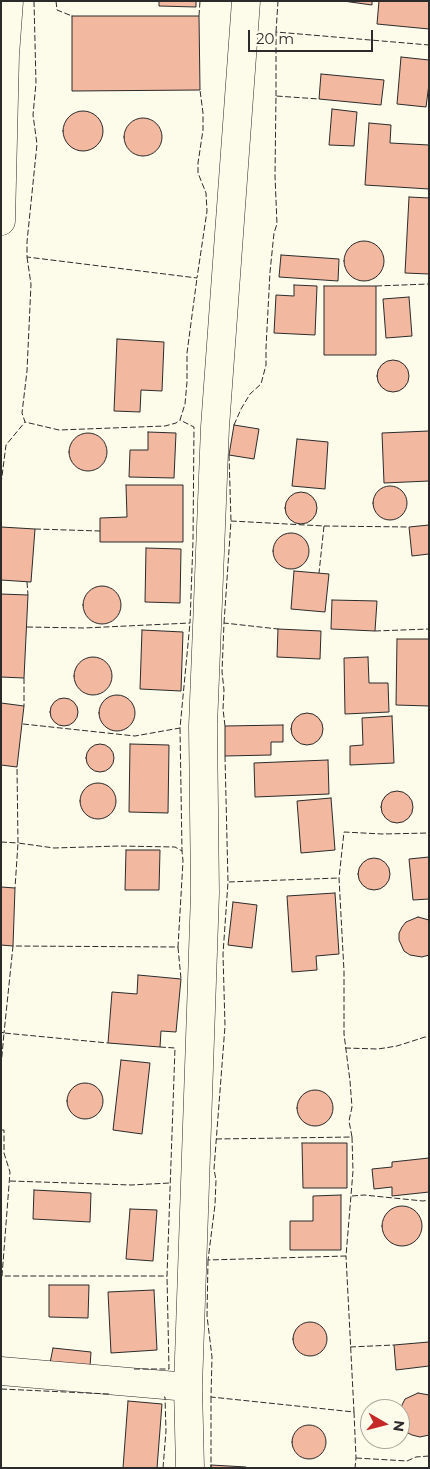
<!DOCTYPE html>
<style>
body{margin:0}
#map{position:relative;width:430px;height:1469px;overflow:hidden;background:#fdfbea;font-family:Montserrat,sans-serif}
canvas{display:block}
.frame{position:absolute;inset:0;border:2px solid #2b2b2b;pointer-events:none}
.north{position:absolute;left:360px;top:1399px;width:50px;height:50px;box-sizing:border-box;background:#fdfbea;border:1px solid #a9a89e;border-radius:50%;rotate:98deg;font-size:14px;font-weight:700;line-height:20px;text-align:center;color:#2b2b2b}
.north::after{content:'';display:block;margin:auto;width:18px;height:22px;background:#c62828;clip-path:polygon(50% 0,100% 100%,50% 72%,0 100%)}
.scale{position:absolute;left:248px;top:30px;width:125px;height:22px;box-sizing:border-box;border:2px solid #2b2b2b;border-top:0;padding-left:6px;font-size:15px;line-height:18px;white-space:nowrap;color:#2b2b2b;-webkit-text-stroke:4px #fdfbea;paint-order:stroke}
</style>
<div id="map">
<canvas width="430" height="1469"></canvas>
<div class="frame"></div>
<div class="north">N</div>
<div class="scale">20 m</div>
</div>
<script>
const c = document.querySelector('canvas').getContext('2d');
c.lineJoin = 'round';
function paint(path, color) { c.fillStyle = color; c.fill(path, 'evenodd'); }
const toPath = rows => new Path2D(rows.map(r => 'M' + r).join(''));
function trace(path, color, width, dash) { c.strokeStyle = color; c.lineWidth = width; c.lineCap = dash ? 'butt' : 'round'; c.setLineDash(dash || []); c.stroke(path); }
const building = toPath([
 [159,1,196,1,196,7,159,6,159,1],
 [343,1,372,1,372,5,343,1],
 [379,1,429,1,429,29,377,24,379,1],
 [72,16,199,16,200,90,72,91,72,16],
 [401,57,429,60,429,84,426,107,397,104,401,57],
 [321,74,384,80,381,105,319,99,321,74],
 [332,109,357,112,354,146,329,145,332,109],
 '63 131a20 20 0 1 1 40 0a20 20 0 1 1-40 0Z',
 '124 137a19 19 0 1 1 38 0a19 19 0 1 1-38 0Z',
 [369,123,391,125,390,143,429,145,429,189,365,185,369,123],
 [409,197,429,198,429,274,405,273,409,197],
 '344 261a20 20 0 1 1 40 0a20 20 0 1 1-40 0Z',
 [281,255,339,259,338,281,279,277,281,255],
 [294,285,317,286,315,335,274,333,276,295,294,296,294,285],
 [324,286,376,286,376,355,324,355,324,286],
 [409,297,412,336,386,338,383,299,409,297],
 [117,339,164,342,162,391,141,390,140,412,114,411,117,339],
 '377 376a16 16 0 1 1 32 0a16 16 0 1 1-32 0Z',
 [234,425,259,429,254,459,229,455,234,425],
 [429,431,429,481,384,483,382,433,429,431],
 [148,432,176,433,174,478,129,477,130,450,148,450,148,432],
 '69 452a19 19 0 1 1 38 0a19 19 0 1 1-38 0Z',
 [297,439,328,442,325,489,292,486,297,439],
 [126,485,183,485,183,542,100,542,100,518,127,517,126,485],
 '373 503a17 17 0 1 1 34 0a17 17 0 1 1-34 0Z',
 '285 508a16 16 0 1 1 32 0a16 16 0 1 1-32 0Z',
 [429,525,429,554,412,556,409,527,429,525],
 [1,527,35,529,31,582,1,580,1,527],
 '273 551a18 18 0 1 1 36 0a18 18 0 1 1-36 0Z',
 [146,548,181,549,180,603,145,602,146,548],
 [294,571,329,574,325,612,291,609,294,571],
 '83 605a19 19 0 1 1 38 0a19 19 0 1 1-38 0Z',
 [1,594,28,595,24,678,1,677,1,594],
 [332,600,377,601,375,631,331,629,332,600],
 [278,629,321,631,320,659,277,657,278,629],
 [142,630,183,632,181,691,140,689,142,630],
 [397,639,429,639,429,706,396,705,397,639],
 '74 676a19 19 0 1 1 38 0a19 19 0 1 1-38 0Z',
 [368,657,369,683,388,683,389,712,345,714,344,658,368,657],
 '99 713a18 18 0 1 1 36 0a18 18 0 1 1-36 0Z',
 '50 712a14 14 0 1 1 28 0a14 14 0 1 1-28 0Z',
 [1,703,24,706,17,767,1,765,1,703],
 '291 729a16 16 0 1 1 32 0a16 16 0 1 1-32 0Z',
 [392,716,394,763,350,765,350,746,363,745,362,718,392,716],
 [283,725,283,742,271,742,271,755,225,756,225,726,283,725],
 '86 758a14 14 0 1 1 28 0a14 14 0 1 1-28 0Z',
 [130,744,169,745,168,813,129,812,130,744],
 [328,760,329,794,255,797,254,763,328,760],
 '80 801a18 18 0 1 1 36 0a18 18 0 1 1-36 0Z',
 '381 807a16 16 0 1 1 32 0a16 16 0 1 1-32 0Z',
 [331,798,335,850,301,853,297,801,331,798],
 [126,850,160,850,159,890,125,890,126,850],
 [429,857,429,899,413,900,409,859,429,857],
 '358 874a16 16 0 1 1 32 0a16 16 0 1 1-32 0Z',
 [1,887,15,888,13,946,1,945,1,887],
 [335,893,339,954,316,956,317,970,292,972,287,896,335,893],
 [233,902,257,905,252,948,228,945,233,902],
 [418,917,429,920,429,955,422,957,410,955,404,951,399,940,399,933,402,927,406,922,418,917],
 [138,975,181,979,176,1032,161,1031,160,1047,108,1043,112,992,137,994,138,975],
 [121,1060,150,1063,142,1134,113,1130,121,1060],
 '67 1101a18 18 0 1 1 36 0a18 18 0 1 1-36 0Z',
 '297 1108a18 18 0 1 1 36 0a18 18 0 1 1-36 0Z',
 [302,1143,347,1143,347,1188,303,1188,302,1143],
 [429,1158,429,1192,392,1196,392,1187,374,1189,372,1169,392,1167,392,1162,429,1158],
 [34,1190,91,1193,90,1222,33,1219,34,1190],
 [341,1195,341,1250,290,1250,290,1221,313,1221,313,1196,341,1195],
 '382 1226a20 20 0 1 1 40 0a20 20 0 1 1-40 0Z',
 [130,1209,157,1210,153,1261,126,1259,130,1209],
 [49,1285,89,1285,88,1318,49,1317,49,1285],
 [154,1290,157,1350,111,1353,108,1292,154,1290],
 '293 1339a17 17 0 1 1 34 0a17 17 0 1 1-34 0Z',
 [429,1342,429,1366,396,1370,394,1345,429,1342],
 [53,1348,91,1352,90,1367,50,1363,53,1348],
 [418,1393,429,1395,429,1435,420,1437,412,1435,406,1432,401,1426,400,1409,405,1399,418,1393],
 [128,1401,162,1404,157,1468,123,1468,128,1401],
 '292 1442a17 17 0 1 1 34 0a17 17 0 1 1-34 0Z',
 [211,1465,246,1467,246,1468,211,1468,211,1465]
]);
paint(building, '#f2b8a0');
trace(building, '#2b2b2b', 1);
const minor = toPath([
 [1,221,5,55,9,1],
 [1,1371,188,1387],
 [190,1468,188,1387,205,893,203,726,215,427,246,1]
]);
trace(minor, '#2b2b2b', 29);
trace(minor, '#fdfbea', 28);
trace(toPath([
 [34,1,36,83,33,115,37,144,27,242,27,257,197,278,207,211,206,193,198,173,198,163,203,130,203,113,200,90],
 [56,1,57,10,72,16],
 [199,16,200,1],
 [276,32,278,1],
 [276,96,276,32,429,45],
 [27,257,31,284,27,371,22,413,25,422,59,430,165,426,176,423,180,420,185,404,187,382,187,353,197,278],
 [376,286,429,284],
 [234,425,241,409,250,394,261,384,266,365,266,348,270,272,274,233,277,224,275,176,276,96,319,99],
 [229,455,231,521],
 [1,484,6,445,25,422],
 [324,526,409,527],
 [35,529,100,531],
 [27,582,28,595],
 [224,623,231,521,324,526,319,573],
 [27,627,84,628,190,623,193,541,194,427,180,420],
 [375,631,429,629],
 [24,678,24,706],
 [23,724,135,736,180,728,190,623],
 [225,726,223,709,224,690,222,672,224,623,278,629],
 [180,728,182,851],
 [225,756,228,882],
 [1,842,18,843,17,767],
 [178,947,181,979],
 [1,1032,4,1033,13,946,178,947,183,861,182,851,175,847,119,846,54,848,18,843,15,888],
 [345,1048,378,1049,397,1046,425,1037,429,1038],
 [1,1066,4,1033,108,1043],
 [1,1130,4,1130,4,1153,10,1172,2,1276,167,1276,175,1048,160,1047],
 [352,1137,349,1121,352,1107,350,1081,344,1034,344,971,339,878,344,832,382,834,429,833],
 [216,1139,352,1137,353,1171,346,1256,208,1260,215,1205,216,1180,214,1169,225,1026,223,954,228,882,339,878],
 [10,1181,131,1185,170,1183],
 [352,1196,364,1195,423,1201,429,1200],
 [208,1260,207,1316,212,1357,211,1397,354,1412,346,1256],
 [350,1347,394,1345],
 [134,1369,169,1369,167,1276],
 [1,1389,109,1394],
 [211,1397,211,1467],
 [354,1412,356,1458,355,1468],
 [356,1458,407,1461,416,1457,429,1456],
 [163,1468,166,1431,165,1397,164,1397]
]), '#2b2b2b', 1, [6, 2.5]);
</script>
